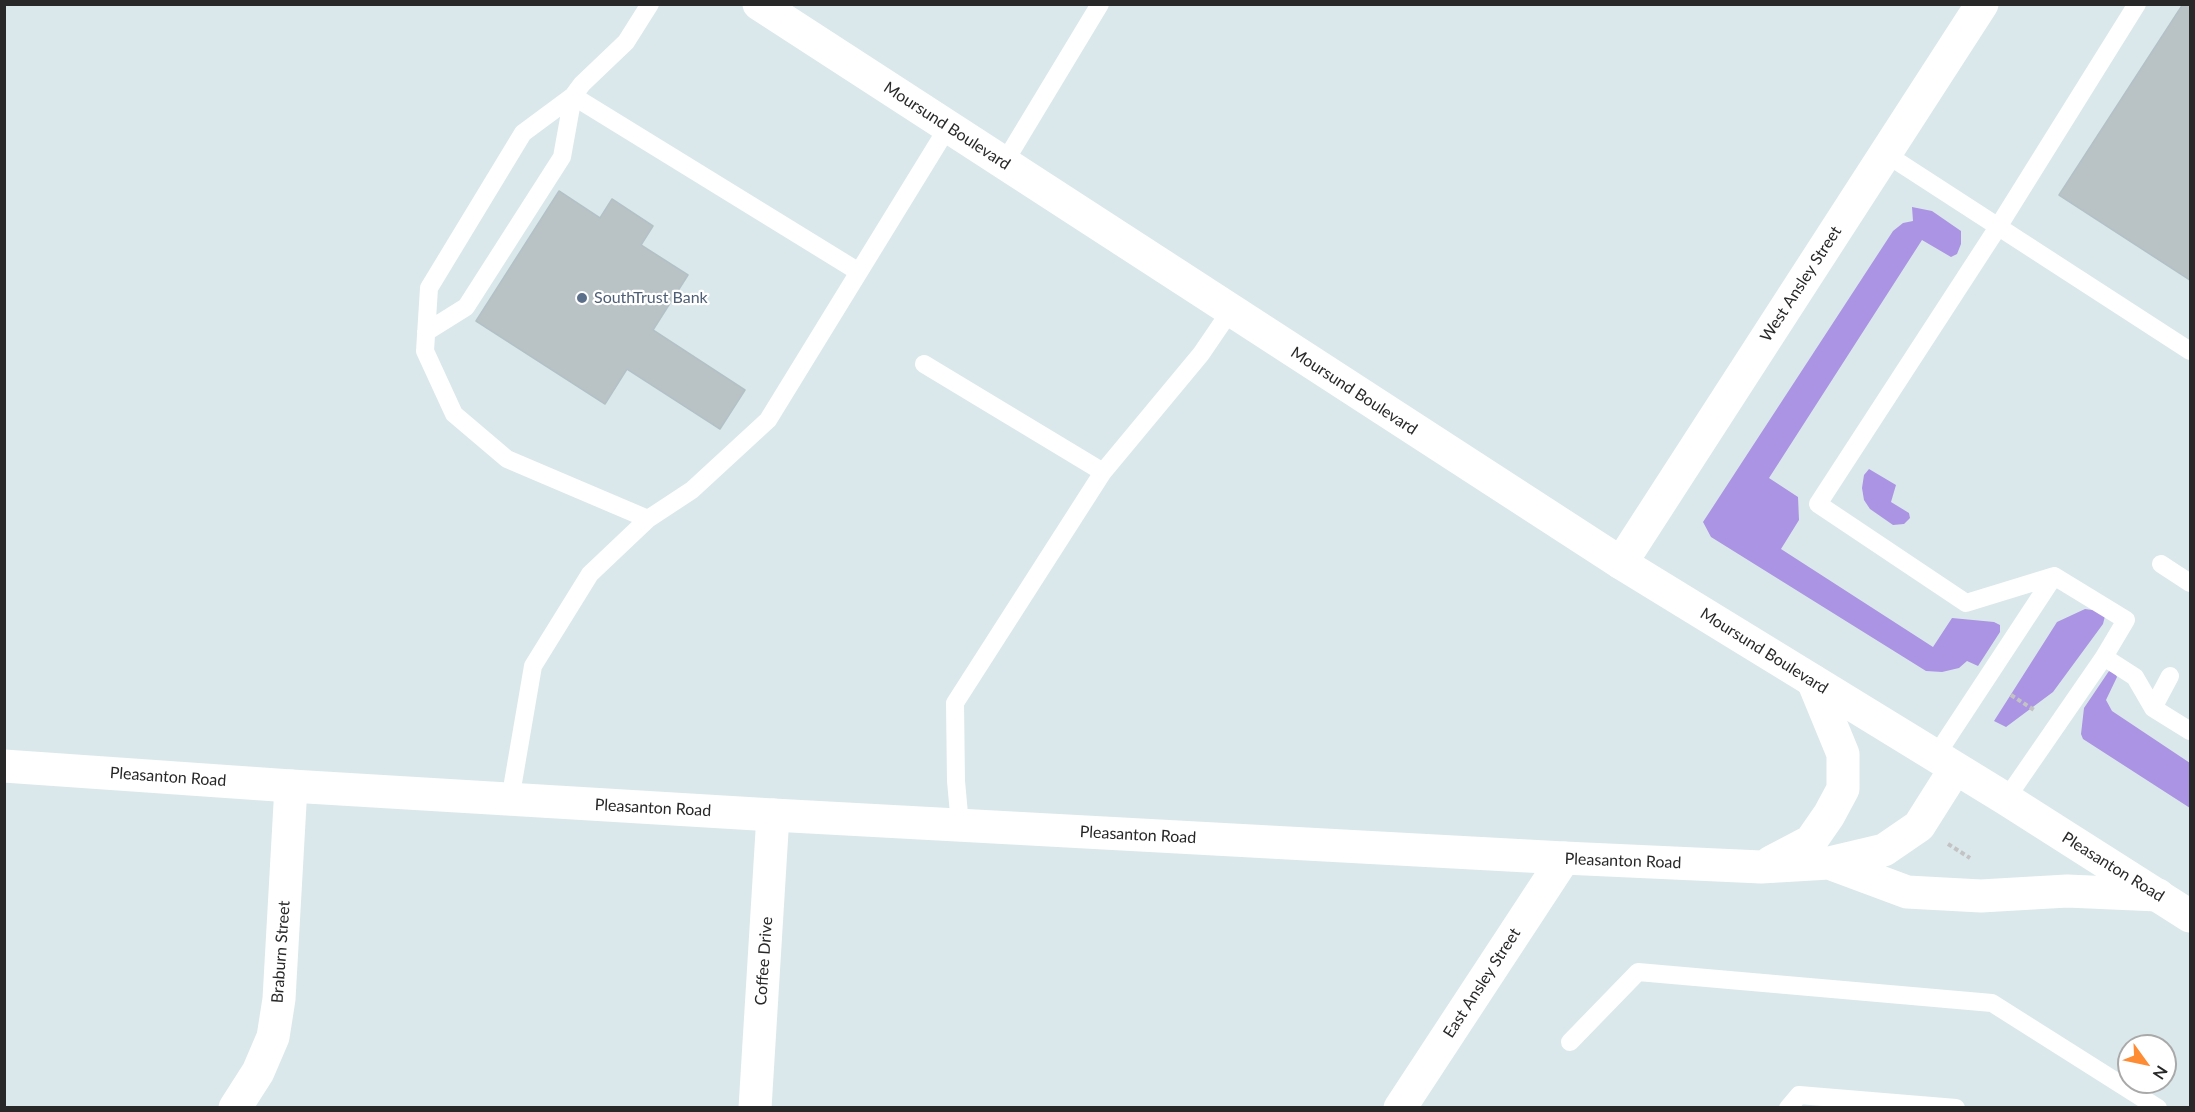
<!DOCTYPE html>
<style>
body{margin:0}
#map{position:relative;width:2195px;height:1112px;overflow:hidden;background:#dae8eb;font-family:Lato,sans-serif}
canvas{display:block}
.frame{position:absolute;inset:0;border:6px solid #282828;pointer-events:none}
.north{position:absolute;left:2117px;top:1034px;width:60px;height:60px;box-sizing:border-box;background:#fff;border:2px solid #a9a9a9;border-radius:50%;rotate:123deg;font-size:16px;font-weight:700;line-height:24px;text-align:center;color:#282828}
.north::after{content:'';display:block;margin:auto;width:21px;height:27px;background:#fd8c35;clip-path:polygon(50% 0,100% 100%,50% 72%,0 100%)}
</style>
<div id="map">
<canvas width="2195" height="1112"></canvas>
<div class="frame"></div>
<div class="north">N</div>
</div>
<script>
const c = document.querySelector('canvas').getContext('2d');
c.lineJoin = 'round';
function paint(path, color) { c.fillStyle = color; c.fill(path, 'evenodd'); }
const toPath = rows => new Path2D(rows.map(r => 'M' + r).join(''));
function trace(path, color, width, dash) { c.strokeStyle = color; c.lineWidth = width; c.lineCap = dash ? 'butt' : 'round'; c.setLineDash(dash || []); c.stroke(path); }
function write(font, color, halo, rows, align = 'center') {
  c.font = font + ' Lato,sans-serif'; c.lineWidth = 4.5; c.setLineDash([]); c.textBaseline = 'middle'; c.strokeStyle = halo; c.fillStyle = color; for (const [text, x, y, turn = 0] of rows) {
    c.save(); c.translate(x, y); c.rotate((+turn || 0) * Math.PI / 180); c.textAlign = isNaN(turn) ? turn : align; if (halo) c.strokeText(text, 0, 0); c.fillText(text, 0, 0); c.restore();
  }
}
paint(toPath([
 [1912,207,1932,211,1961,231,1961,244,1957,254,1951,257,1922,240,1769,478,1798,497,1799,520,1781,549,1933,647,1952,618,1994,622,2000,625,2000,632,1978,666,1967,661,1959,668,1942,672,1926,671,1711,537,1703,522,1893,231,1903,223,1913,221],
 [1869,469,1896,485,1891,502,1909,513,1910,518,1904,524,1893,525,1870,509,1864,500,1862,488,1864,475],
 [2085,609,2100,611,2105,616,2103,624,2053,692,2006,727,1994,721,2057,622],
 [2109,671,2115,673,2117,677,2106,700,2112,711,2190,763,2190,808,2083,739,2081,734,2084,708]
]), '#ab94e3');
const building = toPath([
 [2183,4,2190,4,2190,280,2059,195,2183,4],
 [559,191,600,218,612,199,653,226,641,245,688,275,653,330,745,390,720,429,627,369,605,404,476,321,559,191]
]);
paint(building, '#b9c3c6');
trace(building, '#b3c1c6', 1.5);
trace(toPath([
 [2011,695,2034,710],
 [1948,844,1970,858]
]), '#c3c3c3', 4, [4.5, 3]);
trace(toPath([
 [573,96,859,272],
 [1886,154,2190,351],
 [1004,163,1100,4],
 [426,332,466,307,562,157,573,96],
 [924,364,1103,472,1201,354,1231,310],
 [648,519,507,459,454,414,425,351,429,288,523,133,573,96,582,84,626,42,650,4],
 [2161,564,2190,583],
 [2104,657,2135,677,2153,708,2190,731],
 [2153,708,2170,676],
 [1935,757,2054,576],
 [2006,799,2104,657,2126,620,2054,576,1966,603,1818,504,1998,227,2137,4],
 [510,800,533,666,590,574,648,519,692,490,768,420,948,127],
 [960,825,956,781,955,703,1103,472],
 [1570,1042,1638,972,1992,1003,2158,1108],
 [1788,1108,1799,1095,1956,1108]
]), '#fff', 18);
trace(toPath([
 [1621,563,1982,4],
 [235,1108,258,1072,273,1037,279,999,291,786],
 [755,1108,773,815],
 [1400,1108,1564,858]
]), '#fff', 33);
trace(toPath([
 [4,766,291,786,773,815,1564,858,1761,867,1829,863,1884,850,1919,826,1955,769],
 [1771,862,1811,841,1829,815,1843,789,1843,754,1813,681],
 [1829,863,1907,892,1981,896,2067,891,2158,895]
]), '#fff', 33);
trace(toPath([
 [759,4,1621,563,2006,799,2190,916]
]), '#fff', 33);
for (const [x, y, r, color] of [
 [582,298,6,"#5c6f8a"]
]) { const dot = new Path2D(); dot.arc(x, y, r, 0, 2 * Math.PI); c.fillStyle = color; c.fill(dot); trace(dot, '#fff', 2); }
write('16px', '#282828', '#fff', [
 ["Moursund Boulevard",947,126,33],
 ["West Ansley Street",1801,284,-57],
 ["Moursund Boulevard",1354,391,33],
 ["Moursund Boulevard",1764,651,32],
 ["Pleasanton Road",168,777,4],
 ["Pleasanton Road",653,808,3],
 ["Pleasanton Road",1138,835,3],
 ["Pleasanton Road",1623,861,2],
 ["Pleasanton Road",2113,867,32],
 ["Braburn Street",281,952,-86],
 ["Coffee Drive",764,961,-86],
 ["East Ansley Street",1482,983,-57]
]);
write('16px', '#4e5e75', '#fff', [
 ["SouthTrust Bank",594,298]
], 'left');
</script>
